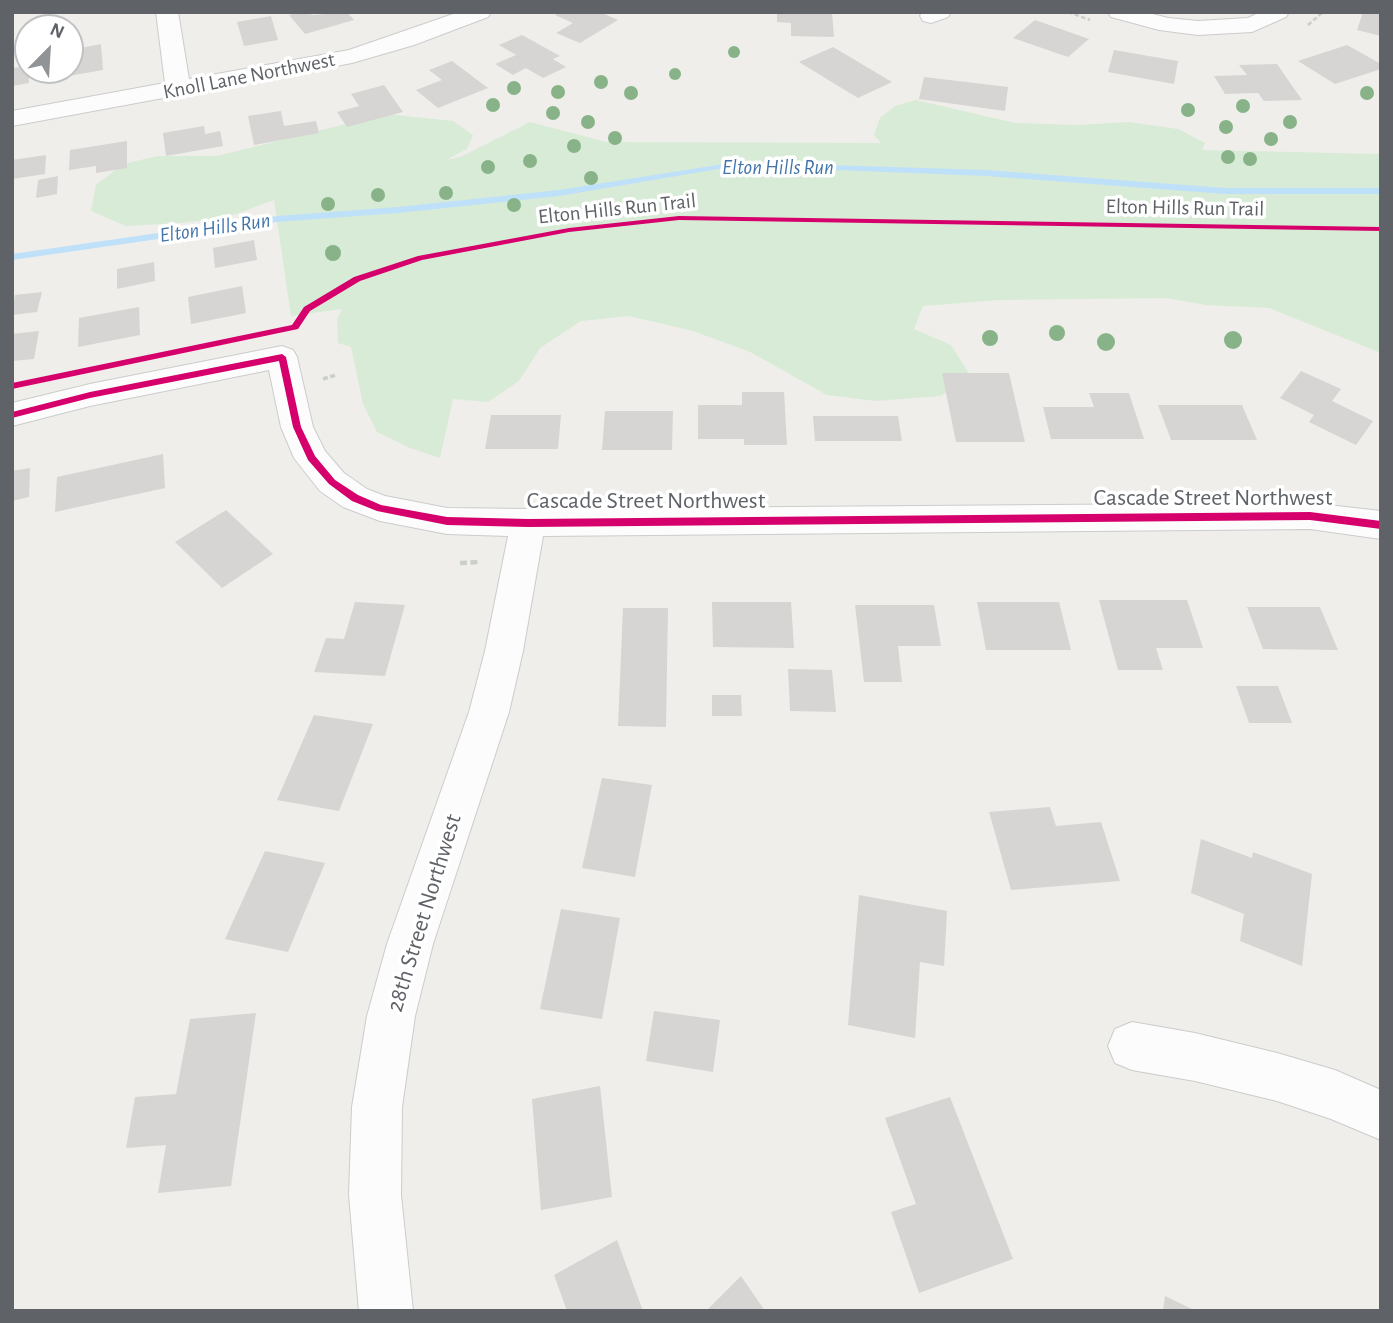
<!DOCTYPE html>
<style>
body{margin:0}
#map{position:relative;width:1393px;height:1323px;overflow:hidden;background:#efeeea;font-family:"Alegreya Sans",sans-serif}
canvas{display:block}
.frame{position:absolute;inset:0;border:14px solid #5f6368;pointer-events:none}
.north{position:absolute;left:14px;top:14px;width:70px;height:70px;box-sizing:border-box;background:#fff;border:2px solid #bfc1c3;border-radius:50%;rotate:24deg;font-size:19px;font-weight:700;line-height:28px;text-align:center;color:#5f6368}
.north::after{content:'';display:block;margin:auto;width:24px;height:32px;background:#919496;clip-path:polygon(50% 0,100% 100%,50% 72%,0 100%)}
</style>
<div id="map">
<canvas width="1393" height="1323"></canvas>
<div class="frame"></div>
<div class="north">N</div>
</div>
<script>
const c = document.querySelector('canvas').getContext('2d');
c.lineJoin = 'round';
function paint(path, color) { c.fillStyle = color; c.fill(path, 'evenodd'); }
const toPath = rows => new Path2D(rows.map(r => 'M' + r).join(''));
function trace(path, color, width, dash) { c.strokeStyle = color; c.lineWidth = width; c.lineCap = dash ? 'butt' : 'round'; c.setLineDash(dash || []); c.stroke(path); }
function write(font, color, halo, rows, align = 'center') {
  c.font = font + ' "Alegreya Sans",sans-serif'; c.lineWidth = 7; c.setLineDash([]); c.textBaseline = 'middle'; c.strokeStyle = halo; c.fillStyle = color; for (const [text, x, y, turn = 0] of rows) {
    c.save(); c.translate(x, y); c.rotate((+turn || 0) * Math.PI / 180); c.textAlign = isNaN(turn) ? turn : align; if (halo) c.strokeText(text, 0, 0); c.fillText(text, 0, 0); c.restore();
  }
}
paint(toPath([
 [916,100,1015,123,1079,125,1129,122,1178,129,1205,143,1202,150,1381,154,1381,353,1269,308,1206,305,1166,298,999,300,923,306,914,329,951,345,970,375,941,396,876,401,827,395,750,352,693,331,629,316,581,321,540,348,519,381,488,402,453,399,440,458,410,448,377,432,363,404,351,347,338,343,337,319,342,309,291,316,274,200,225,218,179,223,126,226,91,211,96,185,123,164,158,156,217,156,386,114,453,121,473,135,467,149,446,160,460,157,530,122,606,142,881,143,874,135,880,118,895,106]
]), '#d8ebd6');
paint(toPath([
 [736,162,986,170,1225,188,1381,188,1381,194,1225,194,986,176,736,166,559,196,398,213,277,222,12,260,12,254,277,216,398,207,559,190,736,162]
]), '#bfe0f9');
paint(toPath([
 [301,12,314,15,347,12,354,20,305,34,289,15],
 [561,12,600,12,618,20,580,43,556,33,573,23,555,15],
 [832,12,834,37,791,36,791,23,777,22,777,13],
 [1363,12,1381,12,1381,36,1357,30],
 [271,16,278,40,244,46,237,22],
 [1035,20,1089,39,1068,57,1013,38],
 [522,35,560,56,553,59,566,67,543,78,526,68,513,75,495,64,516,55,499,45],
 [101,44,103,70,68,76,70,50],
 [1347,45,1381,64,1381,69,1335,84,1298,61],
 [833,47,892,82,858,98,799,62],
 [1114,50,1178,61,1174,84,1108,72],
 [452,61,488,88,438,108,416,90,442,80,429,70],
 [1277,64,1302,100,1264,101,1258,93,1225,94,1214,76,1247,75,1239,65],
 [28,66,29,83,12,86,12,68],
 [924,77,1008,87,1005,111,919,99],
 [384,85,403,112,347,127,337,112,359,106,351,94],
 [281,111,284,126,316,121,319,133,254,145,248,116],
 [204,126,205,134,220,131,223,146,166,156,163,133],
 [127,141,127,168,96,173,96,166,69,170,70,150],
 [46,155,45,174,12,179,12,160],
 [58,176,57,194,36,198,38,180],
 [254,240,257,260,215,268,213,248],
 [154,262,155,281,117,289,117,269],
 [242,286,246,313,191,324,188,297],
 [42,292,37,312,12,315,15,295],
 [139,307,140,335,78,347,79,318],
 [39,331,34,359,12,361,12,334],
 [1301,371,1341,389,1332,401,1373,421,1356,445,1309,422,1314,415,1280,398],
 [942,373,1009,373,1025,442,956,442],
 [742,392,784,392,787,445,744,445,744,439,698,439,698,405,742,405],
 [1089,393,1129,393,1144,439,1051,439,1043,407,1094,407],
 [1158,405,1242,405,1257,440,1171,440],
 [605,411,673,411,672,450,602,450],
 [491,415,561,415,558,449,485,449],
 [813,416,898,416,902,441,815,441],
 [163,454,165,488,55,512,57,477],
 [30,468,29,497,12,501,12,471],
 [226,510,273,554,222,588,175,542],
 [1099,600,1187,600,1203,648,1156,648,1163,670,1118,670],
 [355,602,405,605,385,676,314,672,326,638,344,639],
 [712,602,791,602,794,648,713,647],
 [977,602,1059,602,1071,650,986,650],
 [855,605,934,605,941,646,898,646,902,682,864,682],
 [1247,607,1320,607,1338,650,1263,649],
 [623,608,668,608,666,727,618,726],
 [788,669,832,670,836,712,790,711],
 [1236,686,1278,686,1292,723,1249,723],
 [712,695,741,695,742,716,712,716],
 [314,715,373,724,339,811,277,800],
 [602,778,652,785,635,877,582,868],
 [1050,807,1056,826,1101,822,1120,881,1011,890,989,812],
 [1201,839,1252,858,1253,852,1312,874,1302,966,1240,941,1244,914,1191,893],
 [265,851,325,863,288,952,225,939],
 [859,895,947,911,944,966,920,962,915,1038,848,1025],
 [561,909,620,918,602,1019,540,1009],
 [654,1011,720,1020,713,1072,646,1061],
 [256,1013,231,1186,158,1193,166,1145,126,1148,135,1097,176,1094,190,1019],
 [600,1086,612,1197,541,1210,532,1099],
 [950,1097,1013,1259,919,1293,891,1212,916,1204,885,1118],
 [617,1240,643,1311,567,1311,554,1275],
 [741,1276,765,1311,706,1311],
 [1165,1296,1196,1311,1163,1311]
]), '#d6d5d3');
const street = toPath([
 [156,12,178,12,189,79,349,50,459,12,491,12,488,17,414,45,352,63,12,126,12,111,165,83,156,12],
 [922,12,951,12,948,17,931,23,923,21,920,16,922,12],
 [1108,12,1145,12,1168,18,1198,21,1248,18,1260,12,1289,12,1286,17,1252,32,1198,35,1159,30,1111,17,1108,12],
 [282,346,293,350,297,357,313,427,325,451,344,473,367,489,385,496,447,508,528,509,1310,503,1381,511,1381,539,1310,529,543,536,523,651,509,712,433,944,415,1016,402,1107,401,1195,413,1311,359,1311,349,1195,352,1107,367,1016,387,944,469,712,485,651,508,536,447,534,380,521,343,507,320,491,294,458,281,427,269,370,90,406,12,426,12,403,90,384,282,346],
 [1132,1022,1195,1033,1277,1053,1335,1070,1381,1090,1381,1140,1331,1119,1277,1101,1195,1081,1132,1070,1115,1063,1108,1046,1115,1029,1132,1022]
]);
trace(street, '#cbcccc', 2);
trace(toPath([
 [1068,12,1090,20],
 [1308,25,1323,12]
]), '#cacfcc', 2.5, [4.5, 2.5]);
trace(toPath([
 [323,379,336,375]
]), '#cacfcc', 3.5, [5, 2.5]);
trace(toPath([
 [460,563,480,562]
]), '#cacfcc', 4.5, [7, 3.5]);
paint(street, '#fdfcfc');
paint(toPath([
 [679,216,1381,227,1381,231,679,220,569,232,422,260,360,281,310,311,298,329,12,389,12,383,292,325,304,307,354,277,418,256,569,228,679,216],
 [282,354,286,357,301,427,315,456,335,480,358,495,381,505,447,517,528,519,1310,512,1381,521,1381,529,1310,520,528,527,447,525,377,511,352,501,329,484,308,460,293,427,279,361,90,398,12,418,12,412,90,392,282,354]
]), '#d6006c');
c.fillStyle = '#88b388';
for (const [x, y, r] of [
 [734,52,6],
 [675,74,6],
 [601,82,7],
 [514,88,7],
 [558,92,7],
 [631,93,7],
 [1367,93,7],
 [493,105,7],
 [1243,106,7],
 [1188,110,7],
 [553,113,7],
 [588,122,7],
 [1290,122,7],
 [1226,127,7],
 [615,138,7],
 [1271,139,7],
 [574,146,7],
 [1228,157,7],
 [1250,159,7],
 [530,161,7],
 [488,167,7],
 [591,178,7],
 [446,193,7],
 [378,195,7],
 [328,204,7],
 [514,205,7],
 [633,209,7],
 [333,253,8],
 [1057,333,8],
 [990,338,8],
 [1233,340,9],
 [1106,342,9]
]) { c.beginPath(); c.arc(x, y, r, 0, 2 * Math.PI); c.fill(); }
write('21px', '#5f6368', '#fff', [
 ["Knoll Lane Northwest",249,76,-11],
 ["Elton Hills Run Trail",1185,208,1],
 ["Elton Hills Run Trail",617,209,-6]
]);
write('italic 21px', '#4174aa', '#fff', [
 ["Elton Hills Run",778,168],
 ["Elton Hills Run",215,228,-8]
]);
write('24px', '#5f6368', '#fff', [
 ["Cascade Street Northwest",1213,498],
 ["Cascade Street Northwest",646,501],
 ["28th Street Northwest",424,913,-73]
]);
</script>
